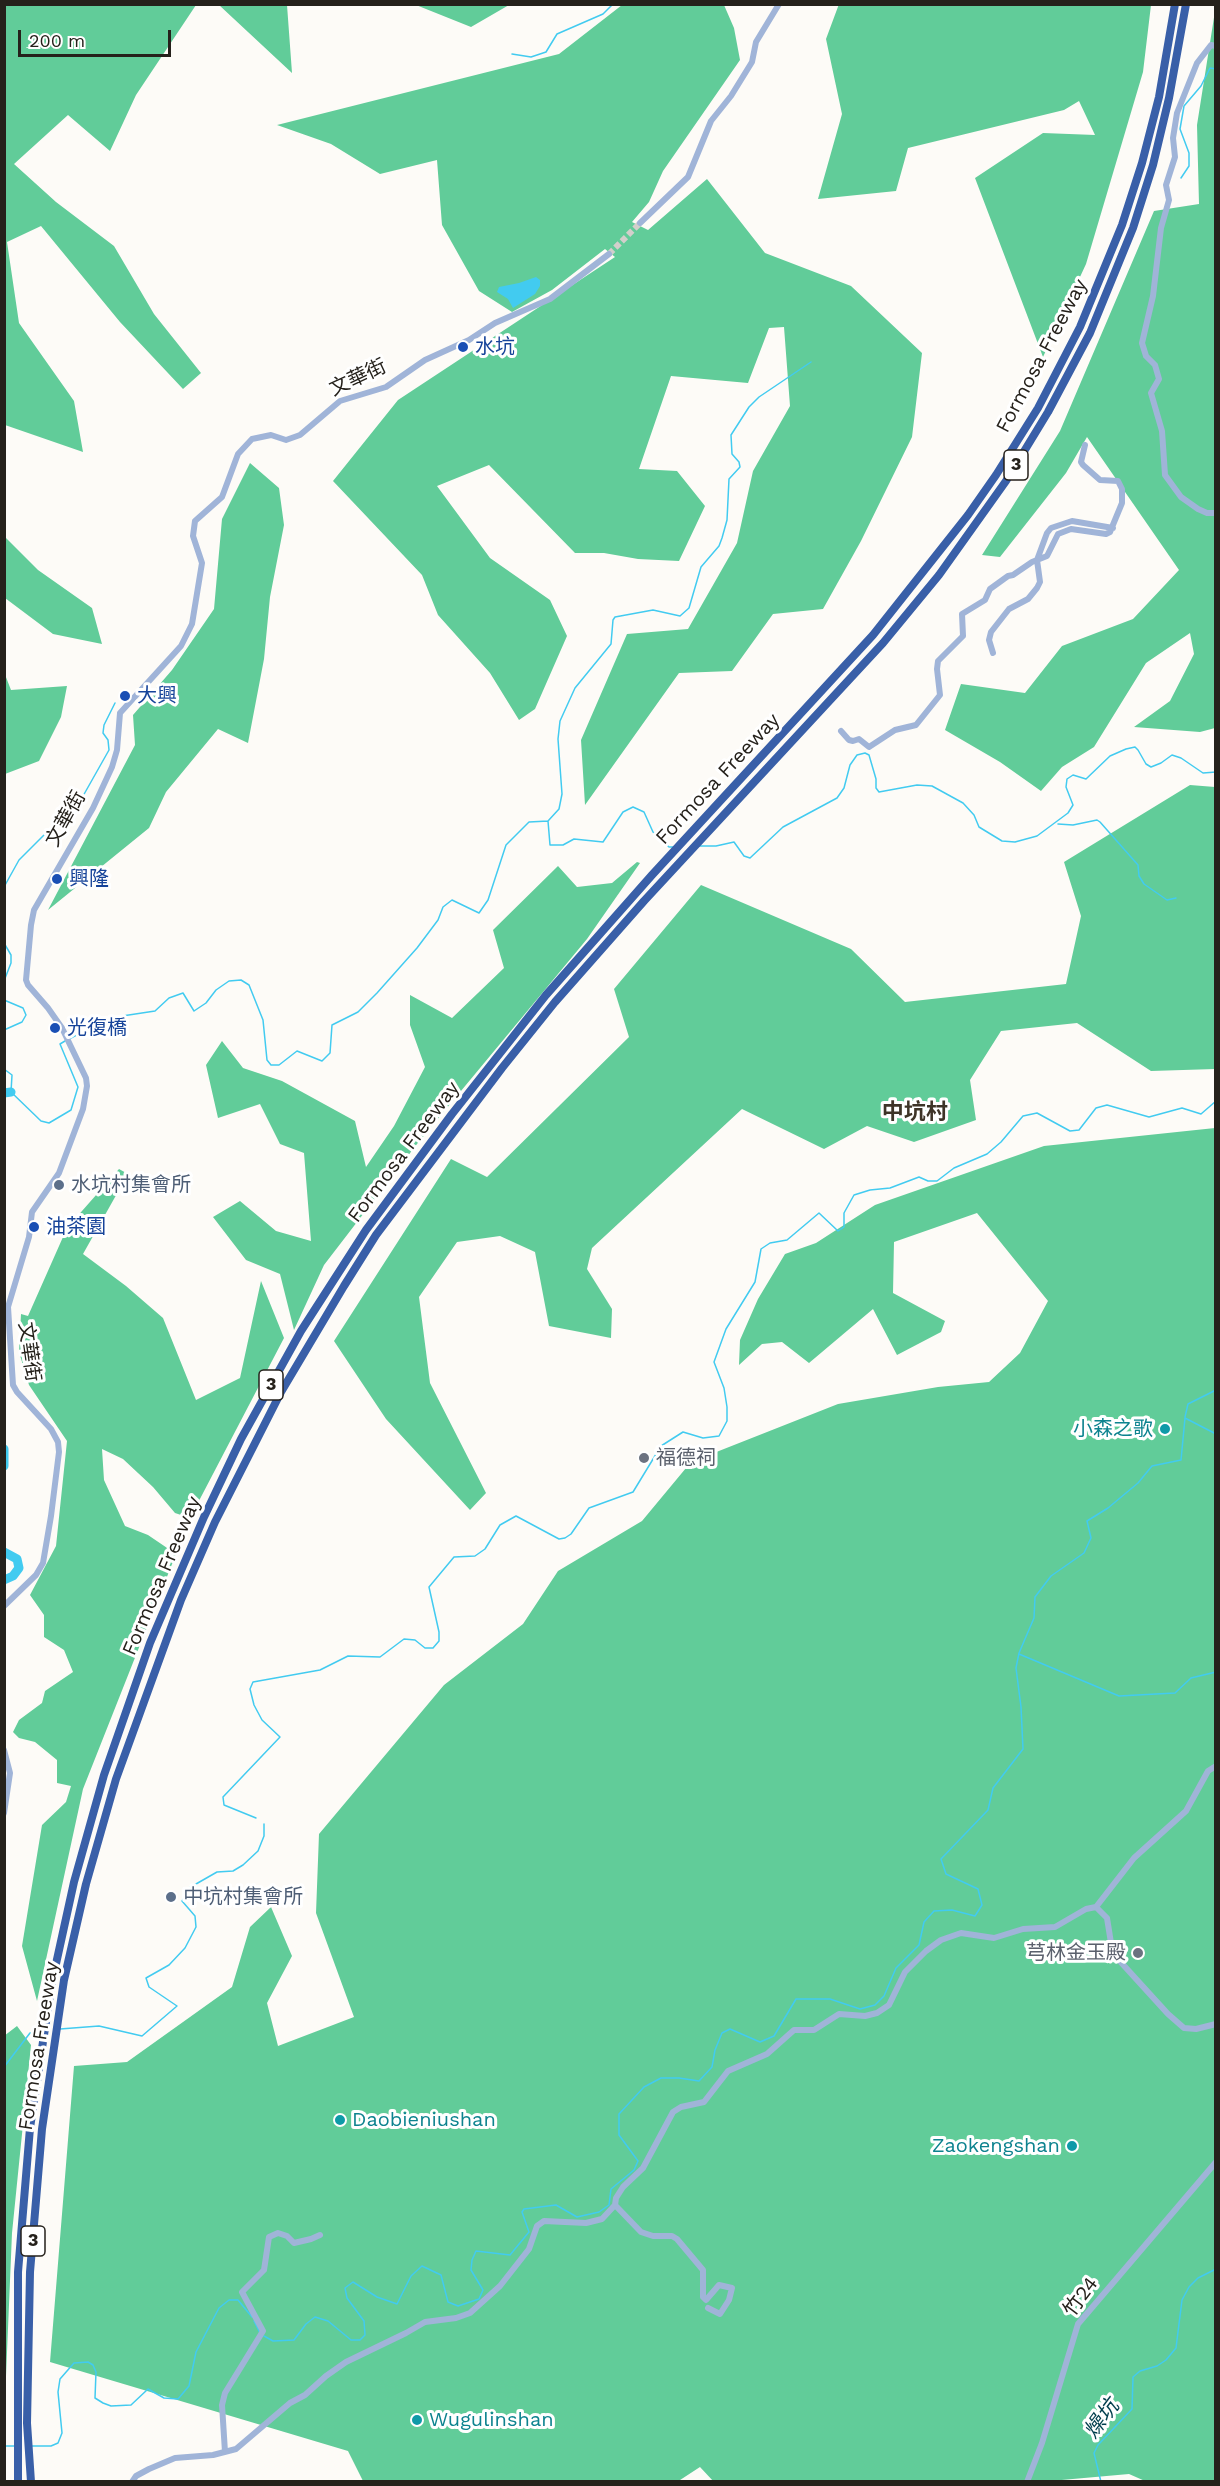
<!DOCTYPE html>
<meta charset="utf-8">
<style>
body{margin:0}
#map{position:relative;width:1220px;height:2486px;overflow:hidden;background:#fdfbf7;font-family:"Work Sans",sans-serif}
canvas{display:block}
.frame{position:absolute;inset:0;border:6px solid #25211b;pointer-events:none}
.scale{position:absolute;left:18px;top:30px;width:153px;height:27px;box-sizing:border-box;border:3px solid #25211b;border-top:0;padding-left:8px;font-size:18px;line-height:21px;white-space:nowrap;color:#25211b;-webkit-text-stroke:4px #fff;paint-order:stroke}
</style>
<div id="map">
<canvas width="1220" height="2486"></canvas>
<div class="frame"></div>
<div class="scale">200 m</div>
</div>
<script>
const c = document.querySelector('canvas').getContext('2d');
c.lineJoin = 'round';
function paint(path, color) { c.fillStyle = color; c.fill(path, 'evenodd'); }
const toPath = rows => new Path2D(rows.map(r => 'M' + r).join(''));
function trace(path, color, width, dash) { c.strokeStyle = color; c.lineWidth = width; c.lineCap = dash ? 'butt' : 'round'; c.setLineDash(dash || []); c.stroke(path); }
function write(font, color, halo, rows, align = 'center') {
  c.font = font + ' "Work Sans","Noto Sans TC",sans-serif'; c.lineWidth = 6; c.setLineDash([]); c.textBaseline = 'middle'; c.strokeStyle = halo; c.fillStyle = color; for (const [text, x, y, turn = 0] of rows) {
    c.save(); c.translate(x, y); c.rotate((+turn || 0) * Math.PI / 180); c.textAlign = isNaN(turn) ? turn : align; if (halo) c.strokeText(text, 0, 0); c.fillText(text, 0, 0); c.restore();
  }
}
paint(toPath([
 [5,4,196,5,136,95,110,151,68,115,14,164,56,202,114,246,154,314,201,373,183,389,120,322,41,226,7,242,19,323,74,401,83,452,5,425],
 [839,4,1151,5,1143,72,1086,264,1043,357,975,178,1043,133,1095,135,1079,101,1064,110,908,148,896,191,818,199,842,114,826,39],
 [219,5,287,5,292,73],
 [416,5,509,5,471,27],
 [622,5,724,5,734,28,740,60,663,171,649,202,632,222,648,230,707,179,765,253,851,286,922,353,912,437,861,541,823,609,773,614,732,671,679,673,585,805,581,740,627,634,688,629,737,543,753,471,790,406,784,327,769,328,748,383,671,376,639,469,677,471,705,506,679,561,638,559,604,553,575,553,489,465,437,486,490,558,550,600,567,636,535,709,519,720,490,673,438,615,422,575,333,481,398,400,615,257,605,249,552,290,512,312,479,291,442,225,437,160,380,174,331,144,277,125,559,54],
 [1215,11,1215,728,1200,732,1134,727,1170,701,1194,654,1190,633,1146,663,1094,747,1062,767,1041,791,1000,762,945,730,961,684,1025,693,1062,646,1133,619,1179,570,1087,437,1066,473,1000,557,982,555,1060,431,1154,211,1199,204,1197,125],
 [250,463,279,488,284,525,270,597,264,659,248,743,218,729,166,792,149,828,48,910,135,745,133,715,172,670,214,609,222,519],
 [5,537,38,570,92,608,102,644,53,634,5,598],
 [4,672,11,690,67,686,61,717,39,761,5,774],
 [1190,785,1215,787,1215,1069,1151,1071,1077,1023,1001,1031,970,1080,976,1120,914,1142,867,1126,824,1149,742,1109,592,1248,587,1269,612,1309,611,1338,549,1326,535,1252,500,1236,457,1242,419,1297,430,1383,486,1493,470,1510,386,1419,334,1341,451,1159,487,1177,629,1037,614,989,701,885,851,949,905,1002,1066,984,1081,916,1064,862],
 [637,862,640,863,587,939,417,1144,324,1265,294,1330,280,1274,246,1260,213,1217,240,1201,276,1231,311,1241,304,1153,280,1144,260,1104,218,1118,206,1065,222,1041,243,1068,282,1081,355,1121,366,1167,394,1126,425,1067,410,1025,410,995,452,1018,504,968,493,930,558,866,577,887,612,883],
 [1215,1128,1215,2481,1145,2481,1129,2474,1039,2482,714,2482,700,2467,677,2482,363,2481,348,2451,50,2362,74,2066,127,2062,232,1987,250,1927,271,1907,292,1956,267,2003,278,2046,354,2017,316,1913,319,1834,444,1685,523,1624,558,1571,642,1521,691,1462,838,1404,938,1387,989,1382,1020,1353,1048,1301,977,1213,894,1242,893,1293,945,1321,941,1332,897,1355,873,1309,809,1363,782,1342,762,1344,739,1365,740,1340,758,1299,785,1254,816,1243,875,1205,1044,1146],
 [119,1169,128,1174,83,1254,126,1286,163,1318,196,1400,240,1378,261,1281,284,1338,190,1518,175,1513,153,1487,123,1459,102,1449,104,1480,125,1526,148,1535,176,1554,83,1789,37,2001,22,1946,42,1825,66,1802,71,1786,57,1783,57,1760,35,1742,19,1738,13,1732,19,1720,42,1703,45,1691,73,1672,64,1650,44,1637,44,1615,30,1595,56,1546,67,1441,29,1385,19,1352,21,1314,28,1316,67,1228],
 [17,2026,31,2045,12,2233,5,2400,4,2036]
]), '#61cc99');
paint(toPath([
 [536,277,540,280,540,286,535,294,513,308,508,299,497,292,499,287,519,283]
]), '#42cbf0');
trace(toPath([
 [512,54,531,57,546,52,557,34,603,14,613,4],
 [1181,178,1189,166,1189,153,1180,129,1184,106,1201,86,1210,68,1216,69],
 [548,821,559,809,562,794,558,739,560,721,575,688,611,644,613,620,615,617,653,610,680,616,689,608,701,567,719,546,722,538,727,520,729,479,740,467,739,462,732,454,731,435,749,407,759,397,811,362],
 [1058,824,1073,825,1097,820,1100,822,1138,865,1139,876,1144,884,1167,900,1176,898],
 [698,846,716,846,734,842,744,856,750,858,783,827,837,798,844,788,850,765,857,755,865,753,869,755,876,779,876,788,879,792,917,785,932,786,963,803,974,815,979,827,1002,841,1015,842,1037,836,1068,813,1073,805,1066,787,1067,779,1073,775,1086,779,1110,756,1126,749,1135,747,1138,750,1146,764,1151,767,1161,763,1172,755,1181,758,1203,773,1216,772],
 [4,887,19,860,54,825,74,812,109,750,108,740,103,733,104,725,115,703],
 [4,943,11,955,11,963,4,981],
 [4,1000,23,1008,26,1015,22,1022,4,1030],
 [69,1039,109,1018,155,1011,169,998,183,993,194,1011,206,1003,216,990,229,981,241,980,249,985,263,1020,267,1060,271,1065,279,1065,297,1051,322,1061,330,1053,332,1025,358,1012,377,993,417,948,438,920,443,907,452,900,479,913,488,900,506,845,529,822,548,821,550,845,563,845,574,839,603,842,623,812,633,807,644,812,653,832,669,847,673,847],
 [4,1069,12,1075,11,1092,41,1121,49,1123,71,1110,78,1087,60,1044,65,1041],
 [1185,1417,1188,1404,1216,1390],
 [1019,1654,1119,1696,1175,1693,1191,1678,1216,1672],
 [256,1818,224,1805,223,1797,280,1737,262,1720,254,1705,250,1689,253,1682,320,1670,348,1656,380,1657,404,1639,415,1640,425,1648,433,1648,439,1641,439,1632,429,1587,454,1557,475,1556,485,1549,500,1525,516,1516,559,1539,565,1538,571,1534,589,1508,633,1492,661,1446,683,1432,703,1438,719,1436,727,1421,727,1407,724,1388,714,1362,726,1329,755,1282,761,1249,770,1243,787,1240,819,1213,838,1231,844,1227,844,1213,854,1195,870,1190,890,1188,919,1177,928,1181,937,1181,954,1168,987,1154,1001,1142,1023,1116,1037,1113,1070,1131,1079,1130,1096,1108,1107,1105,1149,1117,1182,1108,1201,1114,1216,1101],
 [60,2029,99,2026,142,2036,177,2006,149,1987,146,1978,169,1965,185,1948,196,1927,195,1916,182,1901,189,1888,217,1872,233,1871,243,1865,258,1851,264,1836,264,1824],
 [4,2067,30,2033,40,2032],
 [254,2321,260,2333],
 [264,2336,273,2341,294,2340,306,2324,315,2317,328,2321,351,2340,360,2340,365,2335,364,2321,347,2298,345,2288,353,2282,377,2297,397,2304,411,2276,422,2266,441,2275,448,2302,458,2306,479,2299,483,2290,471,2270,472,2260,476,2251,510,2255,529,2232,522,2212,524,2209,556,2205,577,2217,599,2212,609,2205,611,2189,634,2170,638,2161,619,2135,619,2114,644,2087,661,2078,679,2078,699,2081,712,2067,715,2050,722,2033,730,2029,760,2042,774,2036,796,1999,830,1999,860,2009,875,2005,884,1996,896,1968,919,1945,924,1922,934,1911,952,1910,975,1916,982,1905,978,1889,946,1874,941,1859,988,1810,993,1788,1023,1749,1021,1707,1016,1668,1019,1653,1034,1618,1035,1597,1051,1576,1084,1553,1091,1538,1087,1521,1108,1508,1138,1483,1152,1466,1181,1460,1185,1418,1216,1434],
 [4,2446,14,2446],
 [31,2446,51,2446,58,2443,62,2433,58,2392,60,2379,74,2363,88,2362,93,2365,96,2372,95,2398,103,2403,111,2406,131,2405,148,2389,164,2398,178,2399,189,2386,196,2352,219,2308,229,2300,238,2300,252,2317],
 [1101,2482,1094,2453,1098,2445,1132,2409,1133,2377,1140,2371,1157,2366,1166,2360,1176,2348,1182,2300,1189,2287,1198,2278,1216,2269]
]), '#42cbf0', 1.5);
trace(toPath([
 [4,1093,11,1092],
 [4,1449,4,1466],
 [4,1552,17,1559,19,1568,13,1576,4,1580]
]), '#42cbf0', 9);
trace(toPath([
 [609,254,640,223]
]), '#d2cfcb', 6, [6, 3]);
trace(toPath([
 [1216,46,1211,45,1197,63,1177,113,1173,138,1175,157,1166,185,1169,200,1161,228,1153,296,1142,343,1146,356,1155,365,1159,379,1151,393,1162,431,1165,475,1181,497,1198,509,1207,513,1216,513],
 [640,223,688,177,711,121,731,96,752,62,756,42,779,4],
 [993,653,989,640,991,632,1009,609,1028,599,1037,588,1040,582,1037,560,1047,533,1051,528,1072,521,1113,528],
 [841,731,849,740,853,741,859,739,869,747,895,730,916,725,940,695,937,669,938,661,963,636,962,614,985,600,990,589,1008,576,1013,575,1032,562,1047,556,1058,534,1071,529,1106,534,1110,532,1122,503,1122,489,1118,481,1100,480,1083,465,1081,462,1085,445],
 [4,1606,36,1575,43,1563,51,1516,59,1452,58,1442,51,1429,17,1392,13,1385,8,1307,29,1237,32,1212,59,1173,83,1109,87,1086,86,1078,62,1028,48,1008,28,985,26,980,31,925,34,910,93,808,112,767,117,750,120,713,181,646,192,624,202,563,193,536,195,521,222,497,238,454,252,439,271,435,286,440,300,435,340,401,386,387,425,360,469,340,495,323,550,299,609,254],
 [4,1750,10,1773,4,1813],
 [1096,1907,1134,1858,1186,1811,1208,1771,1216,1766],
 [615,2205,641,2232,653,2236,672,2236,677,2239,703,2270,703,2297,706,2300,719,2285,732,2288,729,2300,720,2314,708,2308],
 [225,2452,222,2405,225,2393,263,2331,242,2292,264,2270,269,2237,278,2233,287,2236,294,2243,311,2239,320,2235],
 [132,2482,136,2476,149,2469,175,2458,213,2455,236,2449,290,2403,305,2395,326,2376,346,2362,406,2333,425,2322,456,2318,470,2313,500,2286,529,2249,537,2226,544,2221,586,2223,602,2219,615,2205,616,2198,623,2187,643,2168,673,2112,681,2107,704,2102,728,2071,767,2054,794,2030,814,2030,839,2014,865,2016,877,2013,889,2005,905,1972,926,1951,941,1940,961,1933,994,1938,1023,1929,1055,1927,1086,1909,1096,1907,1107,1918,1111,1943,1117,1958,1168,2014,1184,2028,1196,2029,1216,2024],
 [1027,2482,1042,2443,1078,2324,1216,2162]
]), '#a0b4d8', 6);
trace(toPath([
 [18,2482,18,2272,30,2128,52,1982,74,1882,104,1775,150,1643,204,1517,241,1439,301,1331,366,1230,452,1114,546,995,652,875,873,635,968,515,996,475,1038,408,1080,327,1122,225,1142,163,1159,97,1175,4],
 [31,2482,27,2423,30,2272,42,2129,64,1980,86,1884,116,1779,181,1600,215,1522,281,1392,344,1286,376,1235,502,1068,555,1002,644,901,883,643,939,575,1006,481,1048,412,1090,333,1133,228,1153,165,1169,98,1186,4]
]), '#395fa8', 8);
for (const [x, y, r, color] of [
 [463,347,6,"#1a4fb4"],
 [125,696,6,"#1a4fb4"],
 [57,879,6,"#1a4fb4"],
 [55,1028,6,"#1a4fb4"],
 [59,1185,6,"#5c6f8a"],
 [34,1227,6,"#1a4fb4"],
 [1165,1429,6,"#0f9aa8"],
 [644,1458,6,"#6b7280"],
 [171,1897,6,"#5c6f8a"],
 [1138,1953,6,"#6b7280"],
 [340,2120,6,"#0f9aa8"],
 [1072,2146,6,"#0f9aa8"],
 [417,2420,6,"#0f9aa8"]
]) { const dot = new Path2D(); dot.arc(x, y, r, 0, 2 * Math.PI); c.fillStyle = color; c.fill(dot); trace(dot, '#fff', 2); }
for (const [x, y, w] of [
 [1016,465,24],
 [271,1385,24],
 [33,2241,24]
]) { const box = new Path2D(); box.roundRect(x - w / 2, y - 15, w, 30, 4.5); c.fillStyle = '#fff'; c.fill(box); trace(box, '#25211b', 1.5); }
write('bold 18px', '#25211b', null, [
 ["3",1016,465],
 ["3",271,1385],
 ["3",33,2241]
]);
write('20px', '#164399', '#fff', [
 ["水坑",475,347],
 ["大興",137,696],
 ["興隆",69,879],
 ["光復橋",67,1028],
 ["油茶園",46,1227]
], 'left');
write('20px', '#25211b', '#fff', [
 ["Formosa Freeway",1042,356,-62],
 ["文華街",358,378,-25],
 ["Formosa Freeway",718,779,-47],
 ["文華街",66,819,-61],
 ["Formosa Freeway",404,1152,-53],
 ["文華街",29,1352,82],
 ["Formosa Freeway",162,1576,-67],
 ["Formosa Freeway",39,2046,-81],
 ["竹24",1081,2297,-53]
]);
write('20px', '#4e5e75', '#fff', [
 ["水坑村集會所",71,1185],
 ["中坑村集會所",183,1897]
], 'left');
write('20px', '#0d838f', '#fff', [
 ["小森之歌",1153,1429],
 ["Daobieniushan",352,2120,"left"],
 ["Zaokengshan",1060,2146],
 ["Wugulinshan",429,2420,"left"]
], 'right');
write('20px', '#5b616d', '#fff', [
 ["福德祠",656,1458],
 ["芎林金玉殿",1126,1953,"right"]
], 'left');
write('italic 21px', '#003e4d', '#fff', [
 ["燥坑",1102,2419,-53]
]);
write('bold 22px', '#3e3428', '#fff', [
 ["中坑村",915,1113]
]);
</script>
